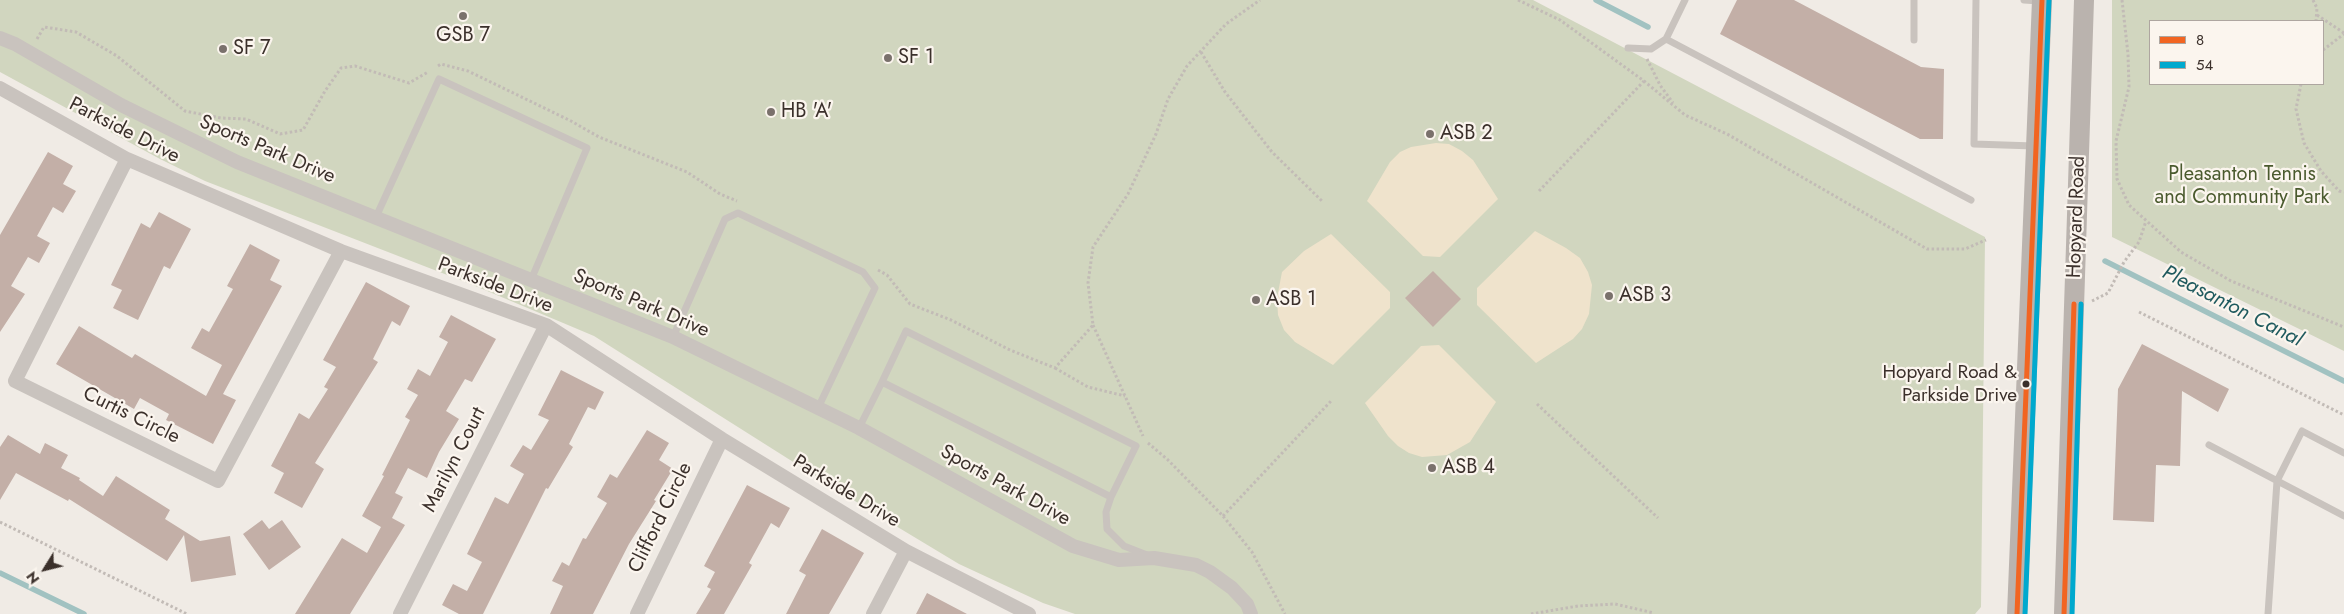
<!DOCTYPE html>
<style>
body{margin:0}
#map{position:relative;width:2344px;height:614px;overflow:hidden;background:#f0ebe5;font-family:Jost,sans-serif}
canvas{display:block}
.legend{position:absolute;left:2149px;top:20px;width:175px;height:65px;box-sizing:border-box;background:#fbf5ee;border:1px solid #aea6a0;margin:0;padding:6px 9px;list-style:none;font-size:15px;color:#3b302b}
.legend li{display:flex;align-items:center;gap:10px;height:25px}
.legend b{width:25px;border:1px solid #aea6a0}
.north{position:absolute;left:20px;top:544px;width:50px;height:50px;-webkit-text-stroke:4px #fbf5ee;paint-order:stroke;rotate:234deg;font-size:14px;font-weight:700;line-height:20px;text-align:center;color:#3b302b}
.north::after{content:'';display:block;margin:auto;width:18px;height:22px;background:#3b302b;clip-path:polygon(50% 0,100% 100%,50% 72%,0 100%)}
</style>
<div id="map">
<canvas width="2344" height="614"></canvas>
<ul class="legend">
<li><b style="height:6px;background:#f26522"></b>8</li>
<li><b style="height:6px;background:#00a9ce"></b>54</li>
</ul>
<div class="north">N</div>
</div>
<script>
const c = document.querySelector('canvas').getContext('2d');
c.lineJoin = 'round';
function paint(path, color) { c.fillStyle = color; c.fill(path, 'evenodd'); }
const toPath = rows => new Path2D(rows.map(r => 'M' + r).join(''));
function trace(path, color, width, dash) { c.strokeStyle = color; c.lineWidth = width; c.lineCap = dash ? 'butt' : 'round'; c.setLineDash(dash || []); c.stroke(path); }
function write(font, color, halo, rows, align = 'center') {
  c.font = font + ' Jost,sans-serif'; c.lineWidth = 4.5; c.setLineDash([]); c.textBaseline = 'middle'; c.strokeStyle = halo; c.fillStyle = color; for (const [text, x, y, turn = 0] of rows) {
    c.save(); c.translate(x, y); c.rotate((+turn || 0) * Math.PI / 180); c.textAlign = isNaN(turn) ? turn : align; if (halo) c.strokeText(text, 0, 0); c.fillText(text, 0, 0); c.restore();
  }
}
paint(toPath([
 [0,0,1533,0,1985,237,1981,607,1975,614,1075,614,1043,603,959,564,866,508,594,336,473,285,205,181,160,159,0,72],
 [2112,0,2344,0,2344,351,2112,237],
 [2150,21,2323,21,2323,84,2150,84]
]), '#d1d6bf');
paint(toPath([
 [1436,143,1449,144,1462,151,1473,160,1498,199,1440,257,1423,256,1367,201,1390,162,1400,152,1411,147],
 [1535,231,1566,248,1580,258,1588,272,1592,285,1589,314,1582,329,1573,339,1536,363,1477,305,1477,288],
 [1331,234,1390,292,1390,308,1333,365,1295,342,1284,330,1278,315,1277,298,1282,272,1304,251],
 [1439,345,1496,402,1470,442,1447,455,1422,457,1409,453,1398,446,1388,436,1365,403,1421,346]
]), '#efe3cc');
trace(toPath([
 [1596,0,1648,27],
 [2105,261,2344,381],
 [0,573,84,614]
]), '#a1c2c1', 5.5);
paint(toPath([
 [1737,0,1794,0,1921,67,1944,69,1943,139,1920,139,1720,34],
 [48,152,73,166,63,184,76,191,63,213,53,207,37,236,50,243,39,263,28,257,11,286,25,294,0,332,0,235],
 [159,212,191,229,170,269,164,266,138,320,113,308,122,290,111,285,141,223,150,228],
 [250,244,280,260,270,280,282,286,223,394,236,400,213,444,166,420,169,414,140,398,134,409,56,364,79,326,132,358,135,354,206,396,222,365,191,348,202,328,209,332,233,289,227,286],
 [1433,271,1461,299,1433,327,1405,298],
 [366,282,410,306,400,326,392,321,373,359,378,362,315,463,324,469,302,508,274,493,284,473,271,466,299,413,309,419,328,389,324,387,336,367,323,360],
 [451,315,496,339,472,382,465,379,446,411,459,419,439,452,427,478,408,468,395,493,403,497,392,518,405,525,350,614,295,614,342,538,367,553,381,527,362,516,384,476,382,475,410,420,405,417,418,395,407,389,418,369,430,376,448,342,439,337],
 [2142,344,2229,389,2218,412,2182,391,2180,466,2156,465,2154,522,2113,520,2118,389],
 [561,370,604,392,595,410,588,407,569,444,573,447,548,489,546,488,483,614,459,614,442,605,453,584,467,591,482,562,467,554,495,497,508,504,524,474,510,466,523,445,531,450,549,420,538,415],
 [647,430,669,443,659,460,673,469,654,500,656,501,629,544,593,614,550,614,563,586,552,581,562,562,569,566,583,538,586,539,607,503,597,497,610,474,617,478],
 [8,435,40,454,45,443,68,455,61,468,80,478,79,480,103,496,116,476,170,510,165,519,200,541,230,536,236,575,191,582,184,535,167,561,69,499,68,501,16,473,0,500,0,447],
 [747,485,790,508,779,528,771,523,749,563,752,565,724,614,696,614,711,589,707,587,715,572,704,566],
 [262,520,269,529,282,520,301,547,269,570,243,534],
 [822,529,864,553,829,614,786,614,806,575,799,571],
 [927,593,967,614,916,614]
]), '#c3afa7');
trace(toPath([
 [1518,0,1560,20,1644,81,1685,115,1727,134,1927,249,1965,249,1986,240],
 [2122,0,2128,54,2129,87,2116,141,2117,179,2129,205,2181,252,2231,281,2344,327],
 [2313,0,2317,8,2316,21],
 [2317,15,2344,33],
 [37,39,44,27,76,32,117,56,185,111,221,118,246,119,280,134,303,130,325,91,341,68,355,66,409,83,428,72],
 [2323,50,2344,34],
 [1201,52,1225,92,1272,152,1323,202],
 [1647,59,1660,85,1673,103],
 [438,66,441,64,468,71,571,121,599,137,687,172,720,194,737,201],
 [2301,84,2296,109,2304,143,2321,171,2339,191,2344,192],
 [1539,191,1644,81],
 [878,270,887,275,910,304,951,320,1010,350,1055,368,1093,325,1088,283,1093,247,1128,194,1156,134,1168,99,1187,66,1226,24,1260,0],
 [2092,301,2108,293,2124,262,2139,242,2146,221],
 [2139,312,2344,415],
 [1093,325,1143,436],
 [1055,368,1088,387,1125,396],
 [1537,404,1658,518],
 [1148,443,1168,460,1223,516,1252,552,1285,614],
 [1223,516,1331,401],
 [0,522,187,614],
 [1531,614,1578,606,1615,604,1654,613]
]), '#c2bbb6', 3, [2.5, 2.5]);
trace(toPath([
 [1685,0,1666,39,1971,200],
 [1976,0,1974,144,2034,146],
 [2024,0,2039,1],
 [1914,40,1914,0],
 [1628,48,1651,49,1666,39],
 [376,217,439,79,587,148,531,280],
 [673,337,725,219,738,213,863,272,875,288,818,408],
 [859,428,882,382],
 [2209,445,2344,516],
 [1111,497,882,382,906,331,1136,446,1111,497,1106,512,1107,529,1124,546,1147,555],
 [2268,614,2277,481,2302,431,2344,453]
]), '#c9c3be', 7);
trace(toPath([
 [0,38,15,44,121,105,237,162,673,337,859,428,1073,546,1119,560,1154,558,1196,565,1210,572,1232,588,1247,604,1251,614],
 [0,88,127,159,341,251,546,325,722,439,906,551,1029,614],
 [127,159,15,381,218,481,341,251],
 [400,614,546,325],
 [637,614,722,439],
 [873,614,906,551]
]), '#c9c3be', 14);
trace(toPath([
 [2017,614,2042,0],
 [2064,614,2084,0]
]), '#bab3ae', 20);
trace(toPath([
 [2017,614,2042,0],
 [2064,614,2074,304]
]), '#f26522', 5);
trace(toPath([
 [2025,614,2049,0],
 [2072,614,2081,304]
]), '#00a9ce', 5);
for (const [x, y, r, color] of [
 [463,16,5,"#7a716c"],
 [223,49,5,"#7a716c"],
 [888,58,5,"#7a716c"],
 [771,112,5,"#7a716c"],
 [1430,134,5,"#7a716c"],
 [1609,296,5,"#7a716c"],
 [1256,300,5,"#7a716c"],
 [2026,384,4.5,"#3b302b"],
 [1432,468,5,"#7a716c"]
]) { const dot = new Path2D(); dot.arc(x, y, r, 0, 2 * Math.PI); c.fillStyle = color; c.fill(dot); trace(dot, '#fbf5ee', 2); }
write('19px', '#3b302b', '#fbf5ee', [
 ["Hopyard Road &",2017,373],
 ["Parkside Drive",2017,396]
], 'right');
write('20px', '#3b302b', '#fbf5ee', [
 ["GSB 7",463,36,"center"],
 ["SF 7",233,49],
 ["SF 1",898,58],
 ["HB 'A'",781,112],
 ["ASB 2",1440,134],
 ["ASB 3",1619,296],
 ["ASB 1",1266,300],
 ["ASB 4",1442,468]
], 'left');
write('20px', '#3b302b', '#fbf5ee', [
 ["Parkside Drive",124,131,27],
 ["Sports Park Drive",267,150,23],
 ["Hopyard Road",2077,217,-88],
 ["Parkside Drive",495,286,21],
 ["Sports Park Drive",641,304,23],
 ["Curtis Circle",131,416,26],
 ["Marilyn Court",455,460,-63],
 ["Sports Park Drive",1005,486,29],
 ["Parkside Drive",846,492,31],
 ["Clifford Circle",661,518,-64]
]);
write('20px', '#4a5a2e', '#fbf5ee', [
 ["Pleasanton Tennis",2242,175],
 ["and Community Park",2242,198]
]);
write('italic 21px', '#1f5a5e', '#fbf5ee', [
 ["Pleasanton Canal",2232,307,27]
]);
</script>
